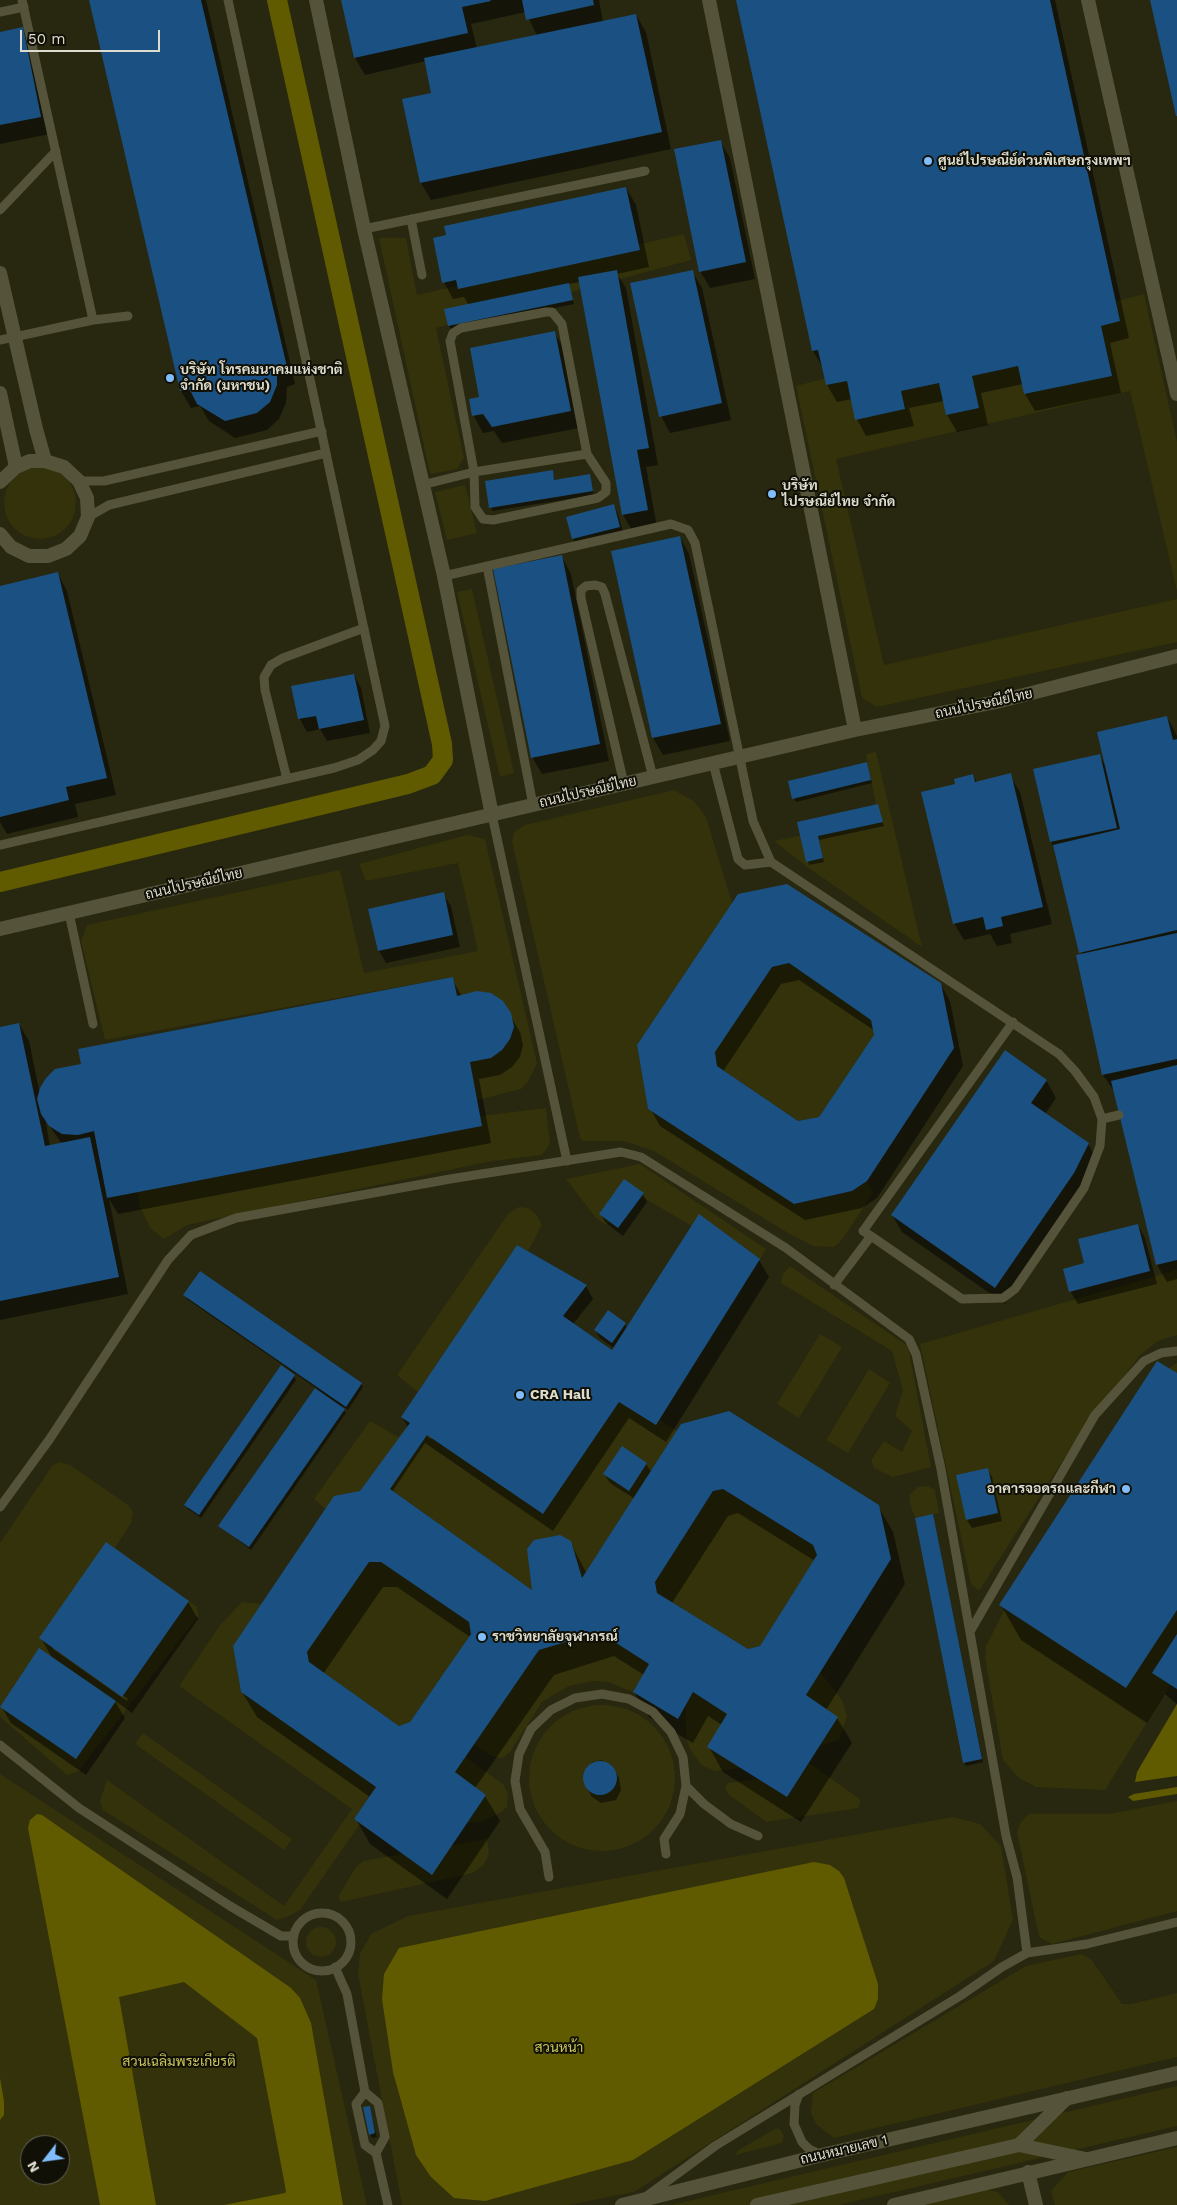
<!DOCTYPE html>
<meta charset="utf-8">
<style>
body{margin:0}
#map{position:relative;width:1177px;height:2205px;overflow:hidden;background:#28270f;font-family:"Work Sans",sans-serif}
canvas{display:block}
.north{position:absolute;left:20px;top:2135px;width:50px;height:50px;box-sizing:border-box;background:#101006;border:1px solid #626256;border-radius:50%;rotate:240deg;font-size:14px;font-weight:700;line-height:20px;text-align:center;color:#dddcce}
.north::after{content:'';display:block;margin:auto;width:18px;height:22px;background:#80bdfa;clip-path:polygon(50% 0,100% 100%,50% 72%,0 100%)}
.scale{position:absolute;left:20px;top:30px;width:140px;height:22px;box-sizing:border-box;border:2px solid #dddcce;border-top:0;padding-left:6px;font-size:15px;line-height:18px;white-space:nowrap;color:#dddcce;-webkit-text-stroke:4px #101006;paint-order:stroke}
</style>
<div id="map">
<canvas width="1177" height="2205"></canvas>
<div class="north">N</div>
<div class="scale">50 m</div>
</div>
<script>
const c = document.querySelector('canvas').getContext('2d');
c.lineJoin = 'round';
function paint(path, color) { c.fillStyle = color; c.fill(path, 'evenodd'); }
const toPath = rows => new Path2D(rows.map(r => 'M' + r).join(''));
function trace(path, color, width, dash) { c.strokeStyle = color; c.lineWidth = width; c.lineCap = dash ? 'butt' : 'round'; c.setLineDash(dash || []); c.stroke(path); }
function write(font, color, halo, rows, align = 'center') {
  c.font = font + ' "Work Sans",Sarabun,sans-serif'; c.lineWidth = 4; c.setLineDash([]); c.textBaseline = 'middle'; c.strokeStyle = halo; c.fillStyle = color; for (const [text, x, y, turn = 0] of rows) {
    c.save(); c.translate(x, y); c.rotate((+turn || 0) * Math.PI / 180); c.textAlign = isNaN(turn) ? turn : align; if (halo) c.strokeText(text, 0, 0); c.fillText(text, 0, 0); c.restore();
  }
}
paint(toPath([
 [684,234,691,260,436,328,464,458,457,469,430,474,379,238,406,238,417,295],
 [1144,294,1177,442,1177,591,1130,391,836,459,884,665,1177,599,1177,642,877,707,862,698,796,386],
 '4 503a36 36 0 1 1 72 0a36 36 0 1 1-72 0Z',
 [465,485,477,533,447,540,435,492],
 [472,589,514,773,500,777,457,592],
 [876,752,922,947,806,866,774,841,879,819,866,754],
 [674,790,694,801,706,817,732,903,637,1045,648,1109,794,1204,852,1191,867,1181,873,1193,842,1240,834,1247,813,1246,788,1233,654,1151,624,1141,583,1141,580,1138,512,842,514,832,525,825],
 [467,835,485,839,537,1063,528,1082,521,1089,477,1100,453,977,105,1040,81,941,87,925,340,870,364,973,478,951,458,863,366,881,359,864],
 [789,963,871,1020,874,1035,819,1117,798,1121,717,1066,715,1052,772,967],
 [546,1108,550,1144,542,1155,492,1161,187,1225,164,1239,150,1228,140,1207,137,1192,480,1116],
 [640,1164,766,1249,757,1264,637,1194,606,1225,595,1217,566,1179],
 [519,1207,528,1208,537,1215,542,1225,528,1251,517,1245,418,1392,397,1375,508,1214],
 [790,1266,908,1346,931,1467,893,1477,874,1468,871,1460,884,1441,902,1452,912,1431,895,1416,903,1390,892,1351,781,1283,783,1274],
 [1177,1270,1177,1335,1158,1341,1140,1355,1078,1437,979,1591,971,1584,920,1344],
 [820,1334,842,1347,799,1418,777,1404],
 [1177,1363,1177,1686,1170,1685,1105,1790,1036,1787,1019,1778,1003,1760,985,1658,986,1646,1005,1609,1169,1368],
 [869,1369,890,1383,848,1453,826,1440],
 [622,1397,677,1431,582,1578,532,1590,386,1486,325,1509,314,1499,370,1421,398,1437,410,1423,543,1514],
 [59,1462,70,1465,128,1505,133,1512,131,1523,115,1548,197,1607,198,1616,79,1771,67,1775,0,1717,0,1543,52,1466],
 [928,1486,935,1490,939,1513,915,1518,910,1504,910,1494,918,1487],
 [723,1489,813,1545,817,1555,760,1646,748,1649,657,1593,655,1582,713,1491],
 [369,1562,381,1562,469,1622,471,1634,410,1722,399,1726,309,1662,307,1652],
 [242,1602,262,1604,233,1646,241,1692,376,1787,354,1819,360,1824,300,1910,289,1916,277,1920,103,1810,100,1801,107,1780,284,1906,352,1809,179,1686,220,1625],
 [599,1632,649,1664,633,1692,608,1682,593,1681,569,1686,542,1702,510,1752,503,1758,493,1757,474,1744,539,1650],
 [820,1672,842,1700,847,1716,839,1740,741,1768,715,1771,701,1765,690,1749,686,1736,686,1705,693,1692],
 '529 1778a73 73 0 1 1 146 0a73 73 0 1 1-146 0Z',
 [143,1733,292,1839,284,1850,135,1744],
 [465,1757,503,1784,508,1794,507,1807,500,1813,481,1822,468,1823,486,1795,455,1772],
 [809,1763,861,1800,858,1808,766,1822,728,1794,725,1788,728,1783,759,1779,787,1797],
 [0,1774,316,1980,367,2205,0,2205],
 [30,2145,60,2145,60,2175,30,2175],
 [1177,1801,1177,1911,1052,1944,1039,1937,1017,1832,1020,1823,1029,1814,1109,1814],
 [953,1817,980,1824,1001,1846,1013,1920,994,1961,634,2192,568,2205,402,2205,358,1974,360,1954,371,1934,408,1916],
 [487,1839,489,1854,484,1865,473,1873,341,1902,338,1897,355,1868,363,1861],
 '306 1942a15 15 0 1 1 30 0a15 15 0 1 1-30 0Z',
 [1081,1954,1091,1959,1122,2004,1131,2004,1177,1993,1177,2057,834,2138,816,2124,811,2113,813,2093,1026,1966],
 [1177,2086,1177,2126,839,2205,671,2205],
 [775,2129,780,2129,784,2136,782,2143,736,2155,737,2151],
 [1177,2147,1177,2205,1055,2205,1051,2191,1068,2172],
 [985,2189,998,2192,1009,2205,919,2205]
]), '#34320a');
paint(toPath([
 [1177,1704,1177,1776,1135,1782,1137,1772],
 [1177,1787,1177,1794,1133,1801,1128,1797,1134,1794],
 [37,1814,42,1815,291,1988,300,1998,311,2023,343,2205,224,2205,285,2193,286,2191,257,2038,184,1982,119,1997,156,2205,100,2205,28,1828,30,1820],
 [814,1862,830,1865,839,1871,844,1878,878,1984,878,1999,874,2009,633,2160,485,2201,454,2198,431,2177,416,2155,393,2072,382,1999,384,1974,399,1948],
 [0,2078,4,2101,4,2115,0,2120]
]), '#605b00');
paint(toPath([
 [90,0,206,0,295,384,287,387,286,403,279,419,267,430,235,438,209,421,200,406,191,408,181,391],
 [342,0,599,0,603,22,636,15,646,32,671,149,431,200,421,183,403,100,433,94,426,61,365,75,355,58],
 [526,12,537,36,477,49,471,24],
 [737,0,1055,0,1129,338,1110,343,1121,393,1035,411,1025,394,1023,384,981,393,988,425,957,432,947,415,944,401,909,408,914,426,866,436,857,419,852,399,837,402,827,385,823,368,813,351],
 [22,29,32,46,50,134,0,144,0,33],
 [720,141,730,158,755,279,710,288,700,271],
 [626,188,636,205,649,267,617,274,626,288,658,465,646,467,657,527,633,532,623,515,580,282,568,284,574,304,451,329,449,326,469,305,464,297,453,299,444,282],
 [692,271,702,288,731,420,670,433,661,416],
 [554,332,564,349,579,428,502,443,494,431,483,433,474,416,470,400,481,398],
 [552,471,555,481,589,475,594,495,492,511,486,482],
 [614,506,618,514,624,535,577,547,573,539],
 [680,537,689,554,730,741,663,755,653,738,612,551],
 [562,557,571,574,609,761,542,774,532,757],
 [58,574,67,591,116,795,75,804,78,817,7,834,0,822,0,587],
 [354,675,361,688,370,733,327,741,320,729,307,732,300,719,293,687],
 [1167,717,1177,736,1177,1279,1167,1282,1157,1265,1114,1091,1103,1075,1082,955,1056,852,1051,842,1035,770,1099,755,1106,767],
 [866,764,872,783,796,802,794,798],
 [1010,775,1020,792,1052,924,1010,934,1012,943,997,946,990,934,964,940,954,923,957,785,973,776,977,782],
 [878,805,884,826,819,840,824,862,809,865,798,823],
 [443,894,451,906,460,947,386,963,379,951],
 [739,895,940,983,950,1001,963,1066,877,1198,862,1208,805,1220,660,1126,650,1108],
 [799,980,875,1031,876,1035,819,1118,798,1123,724,1072,724,1070,781,984],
 [452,979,462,996,509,1014,520,1032,523,1045,520,1057,512,1067,500,1075,479,1079,491,1143,118,1214,109,1199,128,1294,0,1320,0,1028,19,1024,29,1041,40,1095],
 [45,1117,53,1131,62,1144,50,1147],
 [1046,1080,1056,1098,1045,1114,1088,1144,1098,1161,1084,1190,1005,1304,902,1232,892,1215],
 [643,1194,647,1202,623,1236,605,1222,601,1214],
 [1138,1225,1145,1238,1157,1284,1078,1304,1070,1291,1086,1264],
 [759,1260,769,1277,666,1442,629,1418,553,1531,425,1443,392,1492,534,1592,570,1542,587,1574,635,1499,610,1483,605,1475,646,1464,652,1473,878,1506,893,1532,905,1584,826,1710,837,1718,852,1743,801,1822,723,1772,709,1747,722,1725,708,1716,693,1743,649,1717,634,1692,644,1675,614,1656,554,1675,475,1788,485,1796,500,1821,447,1899,370,1844,356,1819,370,1797,257,1717,242,1692,362,1492,408,1427,402,1417,586,1286,593,1299,573,1324,613,1351,615,1349,600,1338,595,1330,625,1324,627,1328],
 [415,1428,433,1437,431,1439],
 [738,1513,815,1561,761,1647,748,1651,672,1603,728,1516],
 [383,1587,397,1587,470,1637,411,1723,399,1727,323,1674],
 [185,1295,361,1384,363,1387,348,1410,342,1406,346,1413,251,1550,220,1526,316,1388,187,1299],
 [1177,1375,1177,1704,1165,1694,1147,1723,1021,1640,1001,1605],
 [294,1376,296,1380,201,1518,188,1509,186,1505],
 [987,1469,992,1477,1002,1521,972,1528,967,1520,957,1476],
 [933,1516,983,1762,966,1766,964,1762],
 [188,1602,198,1619,132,1713,114,1700,125,1718,86,1775,11,1723,1,1706,52,1658,41,1638],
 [53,1646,128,1699,127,1701,53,1649],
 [602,1760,614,1769,619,1778,621,1790,616,1800,601,1803,592,1797,587,1788,585,1775,592,1762],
 [369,2107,377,2137,372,2138,370,2134]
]), '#0007');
trace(toPath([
 [0,882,408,784,432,775,443,760,442,744,277,0]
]), '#605b00', 20);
paint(toPath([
 [89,0,201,0,287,367,277,370,277,385,270,402,257,413,225,421,197,404,190,390,180,391],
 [341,0,490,0,491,1,462,7,468,33,354,58],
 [522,0,593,0,594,5,526,20],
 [736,0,1050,0,1120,321,1101,326,1112,376,1024,394,1018,366,972,376,979,408,946,415,939,383,901,391,905,409,855,420,847,381,826,385,818,350,812,351],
 [1150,0,1177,0,1177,116,1176,116],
 [636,14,662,132,420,183,402,99,431,93,424,58],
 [23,27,41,117,0,125,0,32],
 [721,140,746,262,699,272,674,149],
 [626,187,640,250,458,289,456,280,442,283,433,238,446,235,444,226],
 [617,270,649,448,637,450,648,510,622,515,578,277],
 [693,270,722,403,659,417,630,283],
 [569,283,573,300,448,326,444,309],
 [555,331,571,411,492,427,483,414,472,416,469,399,479,397,470,348],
 [553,470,554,480,590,474,593,491,489,508,485,481],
 [614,504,620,527,572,539,566,517],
 [680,536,721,724,652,738,611,551],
 [562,555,600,744,531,758,493,569],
 [58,572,107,778,66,787,69,800,0,817,0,586],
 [354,674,364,720,319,729,316,716,298,719,291,686],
 [1167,716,1173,740,1177,739,1177,930,1079,953,1053,845,1120,829,1097,732],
 [1100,754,1117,828,1050,842,1033,769],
 [867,762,871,780,792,799,788,781],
 [1011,773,1043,907,1001,917,1003,926,986,930,983,917,953,924,921,792,955,784,954,779,973,774,975,782],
 [878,804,883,822,818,836,823,858,806,862,797,822],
 [787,884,941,983,954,1048,867,1181,852,1191,794,1204,648,1109,637,1045,738,894],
 [789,963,871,1020,874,1035,819,1117,798,1121,717,1066,715,1052,772,967],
 [444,892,453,935,378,951,368,909],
 [1177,933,1177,1059,1102,1075,1076,955],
 [453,977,457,996,477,991,491,993,503,1001,511,1013,514,1027,510,1039,502,1050,491,1058,470,1062,482,1126,107,1198,94,1131,78,1135,62,1134,49,1126,41,1114,37,1099,40,1088,46,1078,55,1069,81,1064,78,1049],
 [19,1023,45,1146,90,1137,119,1277,0,1301,0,1027],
 [1005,1050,1047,1080,1031,1103,1089,1143,1074,1173,995,1288,891,1215],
 [1177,1065,1177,1260,1156,1265,1111,1081],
 [624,1179,644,1193,618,1228,599,1214],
 [699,1214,760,1259,656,1425,619,1402,543,1514,427,1435,390,1489,532,1590,527,1549,534,1540,560,1535,571,1541,582,1578,681,1424,729,1411,879,1505,891,1559,806,1695,838,1717,787,1797,707,1747,727,1714,693,1692,678,1719,633,1692,649,1664,599,1632,539,1650,455,1772,486,1795,432,1875,354,1819,376,1787,241,1692,233,1646,334,1496,360,1491,410,1423,401,1417,517,1245,587,1285,563,1316,612,1350],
 [723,1489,813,1545,817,1555,760,1646,748,1649,657,1593,655,1582,713,1491],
 [369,1562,381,1562,469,1622,471,1634,410,1722,399,1726,309,1662,307,1652],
 [1138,1224,1150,1271,1069,1292,1063,1269,1084,1263,1078,1239],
 [200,1271,362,1383,346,1407,183,1295],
 [608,1310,626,1323,612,1343,594,1330],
 [1157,1361,1177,1373,1177,1610,1126,1688,999,1605],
 [281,1365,295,1375,199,1515,184,1505],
 [315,1388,345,1409,249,1547,218,1526],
 [622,1446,647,1463,629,1491,603,1474],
 [988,1468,998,1513,966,1520,956,1475],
 [933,1514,982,1759,963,1763,915,1518],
 [106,1542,189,1601,122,1697,39,1638],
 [1177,1634,1177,1689,1152,1673],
 [39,1648,116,1701,76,1759,0,1707],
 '583 1778a17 17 0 1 1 34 0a17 17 0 1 1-34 0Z',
 [370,2106,375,2133,369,2135,363,2107]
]), '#1a5182');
trace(toPath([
 [22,0,93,320],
 [0,12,24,7],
 [0,210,56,151],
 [411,219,422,275],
 [364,229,645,171],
 [546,312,552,312,562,324,587,454,606,483,606,492,598,498,493,520,483,519,475,507,474,472,450,341,453,333,461,328,546,312],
 [0,340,93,320,128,316],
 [79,481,104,481,322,431],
 [422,485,474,472,587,454],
 [88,517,109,505,326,453],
 [487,566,533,805],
 [444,576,671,524,688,530,695,543,753,821,771,862,1059,1054,1075,1071,1094,1097,1102,1119,1100,1146,1084,1188,1015,1289,1003,1298,962,1299,871,1236],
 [713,763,738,859,745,865,771,862],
 [287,779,265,690,264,677,271,665,283,658,364,628],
 [624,784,581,598,581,590,586,586,595,585,602,587,605,594,653,777],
 [492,815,567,1161],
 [0,845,334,768,358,760,373,750,381,741,385,726,228,0],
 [69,913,93,1024],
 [1102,1119,1119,1115],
 [834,1285,871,1236,863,1231,1013,1022],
 [0,1507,49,1440,168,1260,191,1235,236,1218,450,1179,621,1152,641,1157,786,1248,909,1339,916,1354,941,1469,1006,1836,1017,1877,1027,1953,1002,1967,960,1996,715,2146,647,2196],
 [971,1630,1095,1415,1144,1361,1161,1353,1177,1351],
 [0,1745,79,1808,230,1906,281,1936,294,1936],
 [686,1786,704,1804,731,1824,758,1836],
 [549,1877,545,1852,520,1809,515,1781,519,1754,531,1729,551,1710,575,1698,602,1694,629,1699,653,1712,671,1732,683,1757,686,1786,680,1814,664,1839,666,1854],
 '293 1942a29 29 0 1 1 58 0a29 29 0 1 1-58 0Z',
 [1027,1953,1087,1944,1177,1922],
 [335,1967,347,1994,365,2092,378,2103,385,2137,376,2153],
 [365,2092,356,2104,365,2145,376,2153,388,2205],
 [799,2094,795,2105,794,2124,802,2142,809,2149,822,2155]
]), '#55543b', 9);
trace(toPath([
 [1067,2098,1019,2145,1086,2159],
 [757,2205,1019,2145]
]), '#55543b', 14);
trace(toPath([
 [316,0,364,229,444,576,492,815],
 [709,0,855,730],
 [1088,0,1177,394],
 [0,273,36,429,45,461],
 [0,393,16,467],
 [0,482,16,467,30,461,45,461,64,467,79,481,87,498,88,517,80,536,66,549,48,556,29,556,11,547,0,534],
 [0,929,855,730,996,702,1177,656],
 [1028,2172,1036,2205],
 [622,2205,822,2155,1177,2073],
 [894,2205,1177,2138]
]), '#55543b', 14);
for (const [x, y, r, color] of [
 [928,161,5,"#80bdfa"],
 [170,378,5,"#80bdfa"],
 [772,494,5,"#80bdfa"],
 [520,1395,5,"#80bdfa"],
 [1126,1489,5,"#80bdfa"],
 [482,1637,5,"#80bdfa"]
]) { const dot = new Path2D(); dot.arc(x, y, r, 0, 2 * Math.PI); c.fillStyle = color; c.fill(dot); trace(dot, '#101006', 2); }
write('bold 14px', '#dddcce', '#101006', [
 ["ศูนย์ไปรษณีย์ด่วนพิเศษกรุงเทพฯ",938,161],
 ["บริษัท โทรคมนาคมแห่งชาติ",180,370],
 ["จำกัด (มหาชน)",180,386],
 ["บริษัท",782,486],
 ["ไปรษณีย์ไทย จำกัด",782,502],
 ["CRA Hall",530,1395],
 ["อาคารจอดรถและกีฬา",1116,1489,"right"],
 ["ราชวิทยาลัยจุฬาภรณ์",492,1637]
], 'left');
write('14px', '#dddcce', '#101006', [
 ["ถนนไปรษณีย์ไทย",984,704,-12],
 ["ถนนไปรษณีย์ไทย",588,792,-13],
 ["ถนนไปรษณีย์ไทย",194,884,-13],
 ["ถนนหมายเลข 1",844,2150,-13]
]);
write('14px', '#ccc65b', '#101006', [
 ["สวนหน้า",559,2048],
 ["สวนเฉลิมพระเกียรติ",179,2062]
]);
</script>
